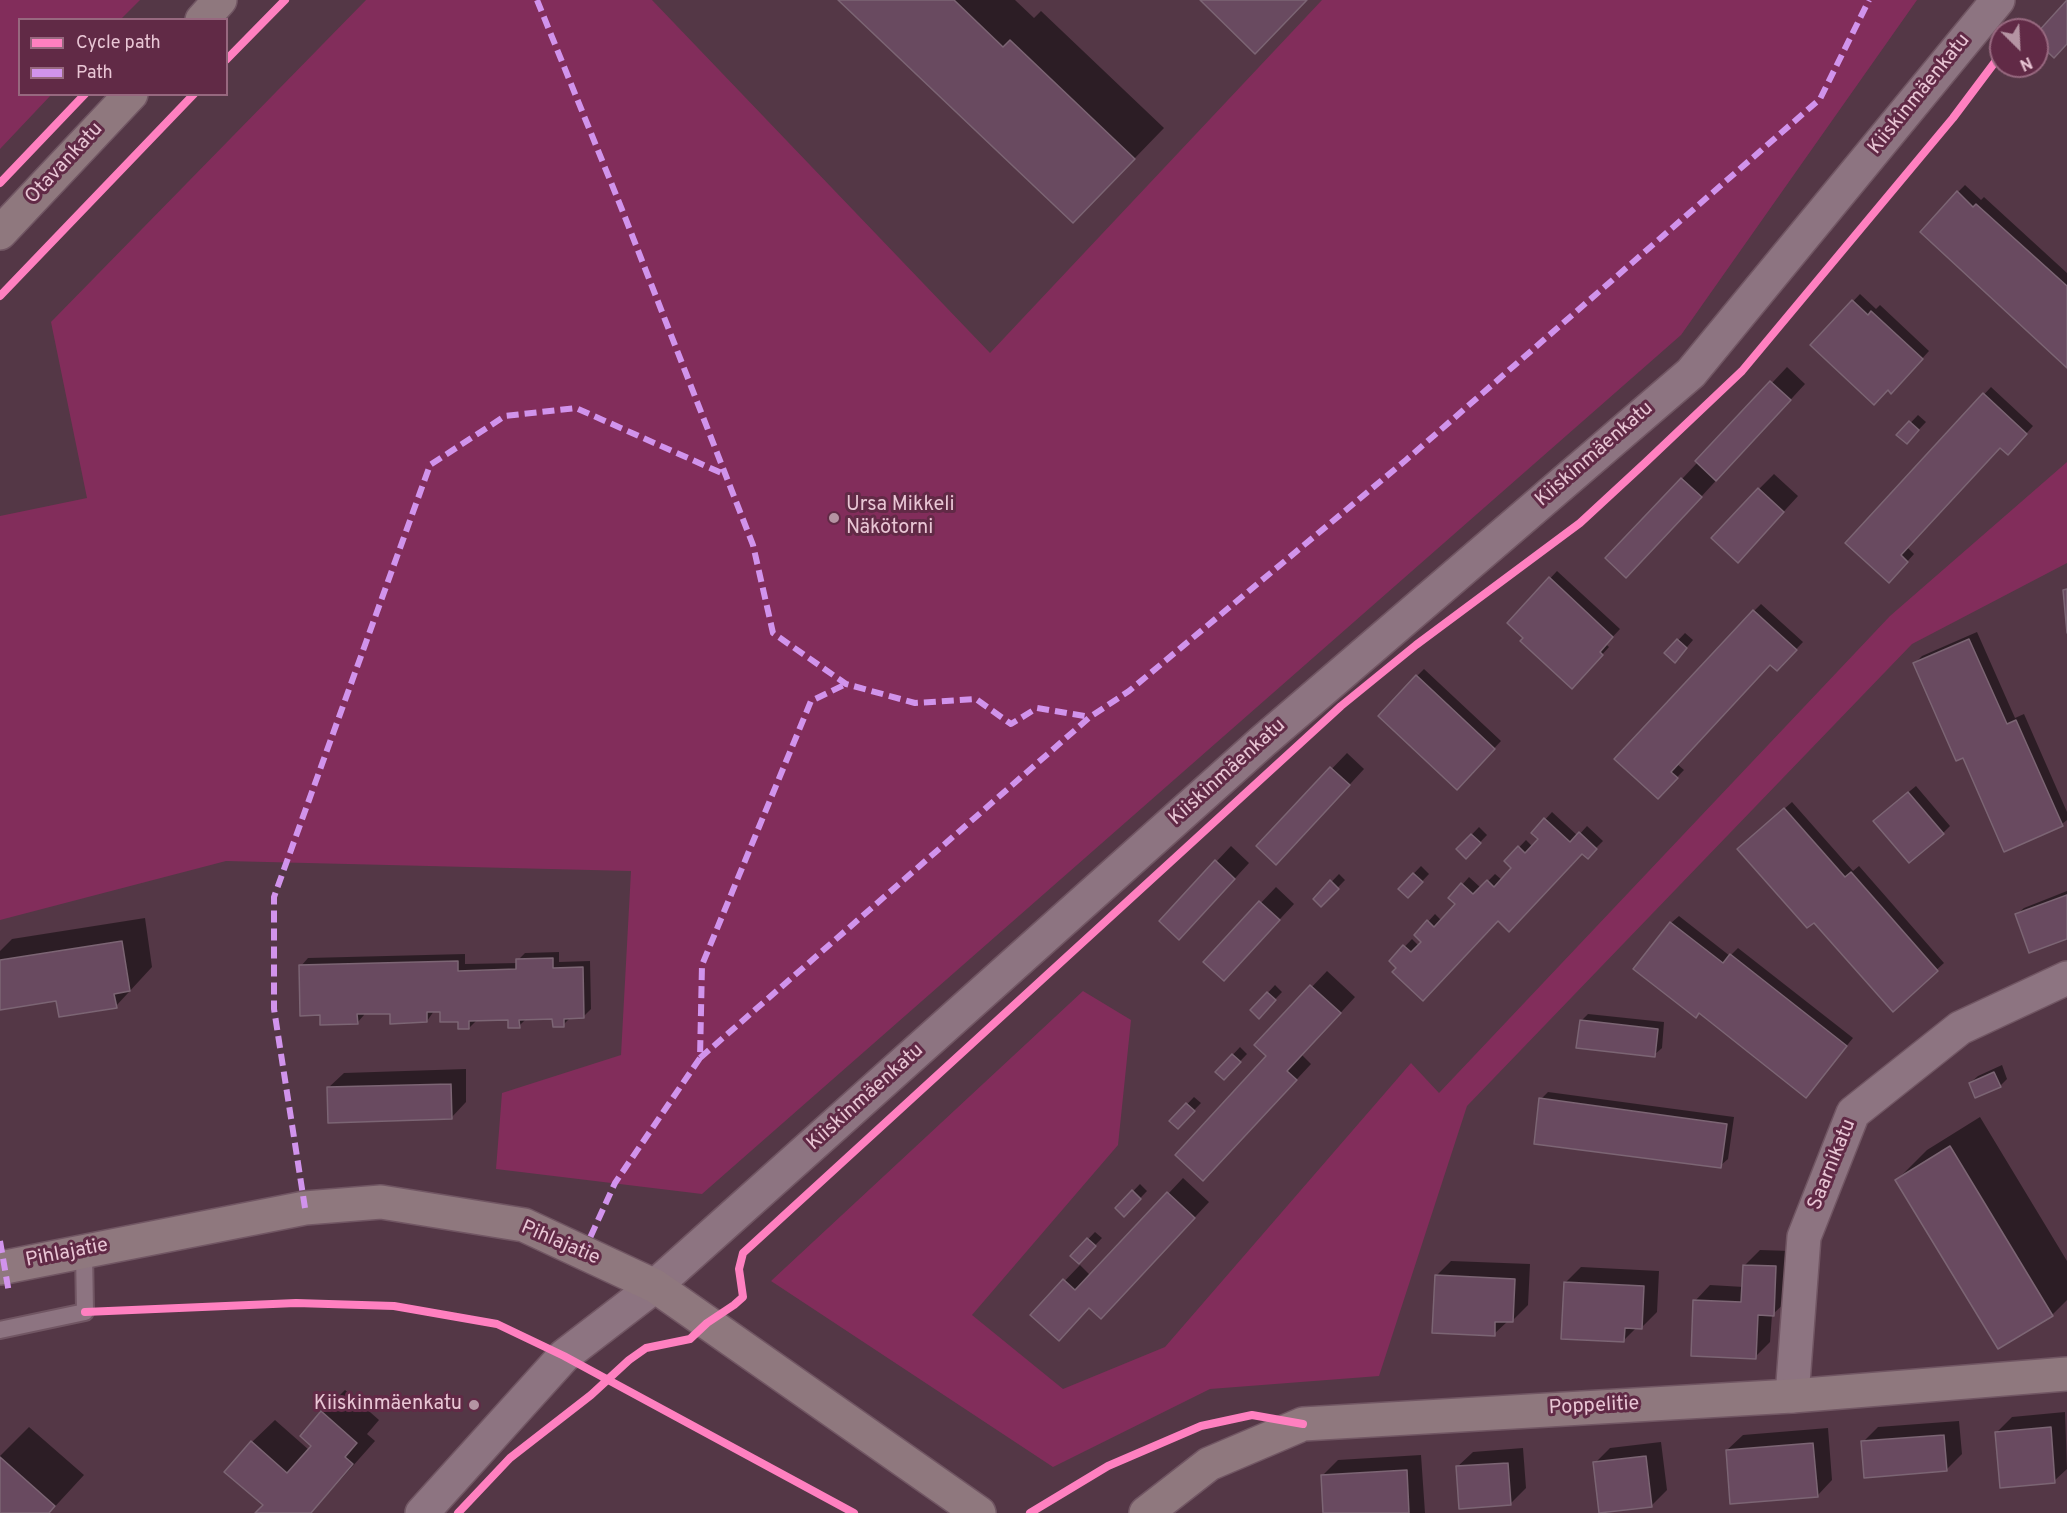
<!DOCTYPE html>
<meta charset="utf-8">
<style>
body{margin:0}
#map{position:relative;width:2067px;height:1513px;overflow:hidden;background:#543746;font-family:Overpass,sans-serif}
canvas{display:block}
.legend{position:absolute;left:18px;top:18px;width:210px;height:78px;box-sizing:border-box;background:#612a46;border:2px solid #97687f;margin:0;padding:8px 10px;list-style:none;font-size:18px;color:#e9c6d5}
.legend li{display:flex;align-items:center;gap:12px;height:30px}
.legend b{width:30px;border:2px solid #97687f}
.north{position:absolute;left:1989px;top:18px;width:60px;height:60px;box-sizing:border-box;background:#612a46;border:2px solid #97687f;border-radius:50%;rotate:156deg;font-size:16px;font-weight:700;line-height:24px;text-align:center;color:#e9c6d5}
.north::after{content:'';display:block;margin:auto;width:21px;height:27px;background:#b594a3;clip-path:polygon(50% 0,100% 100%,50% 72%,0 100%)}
</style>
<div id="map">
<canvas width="2067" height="1513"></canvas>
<ul class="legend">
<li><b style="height:8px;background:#ff80c0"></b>Cycle path</li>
<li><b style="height:8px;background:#d193ec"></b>Path</li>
</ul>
<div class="north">N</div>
</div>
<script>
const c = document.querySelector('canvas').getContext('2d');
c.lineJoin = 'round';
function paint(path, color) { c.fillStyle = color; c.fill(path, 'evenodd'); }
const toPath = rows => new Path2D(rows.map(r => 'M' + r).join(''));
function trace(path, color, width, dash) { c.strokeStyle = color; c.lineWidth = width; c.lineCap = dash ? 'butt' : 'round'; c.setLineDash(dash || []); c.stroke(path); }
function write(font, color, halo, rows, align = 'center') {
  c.font = font + ' Overpass,sans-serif'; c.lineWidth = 6; c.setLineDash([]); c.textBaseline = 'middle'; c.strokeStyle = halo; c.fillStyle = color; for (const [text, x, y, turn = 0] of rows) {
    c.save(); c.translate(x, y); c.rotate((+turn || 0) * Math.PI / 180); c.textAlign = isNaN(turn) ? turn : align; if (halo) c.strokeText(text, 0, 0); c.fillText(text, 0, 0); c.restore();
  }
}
paint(toPath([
 [0,0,140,0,121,19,20,20,20,94,51,95,0,149],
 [366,0,652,0,990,353,1322,0,1917,0,1681,335,702,1194,496,1169,502,1093,621,1055,631,871,226,861,0,920,0,516,87,498,51,322],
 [2067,462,2067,563,1912,644,1467,1106,1379,1376,1210,1389,1053,1467,771,1281,1083,991,1131,1020,1118,1145,972,1315,1063,1389,1165,1347,1411,1063,1439,1093,1890,616]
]), '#822d5b');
paint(toPath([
 [840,0,1015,0,1034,18,1041,11,1164,128,1103,191],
 [1965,185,1981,200,1984,197,2067,273,2067,366,1958,192],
 [1860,294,1876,309,1880,305,1929,351,1898,385,1812,345],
 [1787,367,1805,384,1642,561,1682,479],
 [1991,387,2033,426,2015,446,2000,447,1907,547,1914,554,1896,574,1847,542],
 [1918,415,1926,422,1907,442,1899,435],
 [1774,474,1798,496,1753,545,1759,489],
 [1557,571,1620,629,1606,644,1609,647,1579,680,1509,623],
 [1761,604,1803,642,1777,669,1770,663,1677,764,1684,770,1658,797,1754,611],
 [1977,632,2015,718,2024,714,2067,812,2067,820,2062,824,1963,756,1915,663,1922,656],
 [1685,633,1693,640,1682,653,1666,653],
 [1424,669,1501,741,1457,788,1417,676],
 [1347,753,1364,769,1291,848,1258,846],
 [1916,786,1950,826,1943,833,1882,814],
 [1792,802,1853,871,1859,866,1944,963,1893,1009,1747,842],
 [1552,812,1578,836,1587,826,1603,841,1595,849,1583,852,1498,919,1398,968,1391,961,1412,939,1419,946,1423,942,1416,935,1435,914,1442,921,1457,904,1462,885,1469,877,1481,888,1495,874,1502,880,1513,868,1506,861,1526,840,1533,847,1540,839,1533,833],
 [1479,827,1487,835,1466,857,1458,849],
 [1231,846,1249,863,1194,923,1161,921],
 [1421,866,1429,874,1408,896,1400,888],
 [1339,874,1345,880,1321,905,1315,899],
 [1276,887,1294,904,1239,963,1205,962],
 [2067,891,2067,937,2016,915,2024,908],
 [1679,916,1730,956,1738,948,1853,1038,1806,1096,1671,923],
 [145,918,152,967,116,1006,58,1000,0,1009,0,951,12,939],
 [559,952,559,962,590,961,591,1009,583,1017,571,1017,563,1025,554,1018,527,1018,519,1026,510,1019,477,1020,469,1028,442,1011,434,1011,427,1021,391,1012,364,1013,364,1015,357,1023,322,1014,301,966,308,958,465,954,465,964,518,963,518,960,525,953],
 [1327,971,1355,997,1302,1055,1311,1064,1218,1164,1268,1056,1257,1045],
 [1275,985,1282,992,1266,1009,1252,1010],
 [1588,1014,1664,1022,1662,1048,1654,1055,1581,1021],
 [1240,1047,1247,1054,1224,1078,1217,1072],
 [2002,1065,2007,1079,2000,1086,1970,1083,1978,1076],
 [466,1069,466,1102,451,1118,328,1088,344,1073],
 [1548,1092,1734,1117,1728,1159,1720,1166,1541,1099],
 [1194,1097,1201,1103,1178,1127,1171,1121],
 [1980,1117,2067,1261,2067,1300,2052,1315,1897,1180,1927,1150],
 [1183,1178,1209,1202,1116,1302,1032,1315,1080,1265,1091,1276],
 [1140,1184,1147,1191,1124,1215,1117,1208],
 [1095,1232,1102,1238,1079,1262,1072,1256],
 [1760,1250,1791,1251,1789,1299,1772,1315,1770,1342,1755,1357,1695,1301,1710,1285,1744,1287,1745,1265],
 [1451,1261,1530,1264,1528,1305,1512,1321,1508,1321,1494,1334,1436,1276],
 [1581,1267,1659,1271,1657,1312,1642,1327,1637,1327,1624,1340,1566,1282],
 [345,1390,379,1420,367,1434,375,1441,311,1513,257,1513,265,1505,252,1442,275,1420,309,1450,313,1445,322,1413],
 [2065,1412,2067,1469,2054,1481,1997,1432,2012,1417],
 [1959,1421,1962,1454,1946,1470,1863,1442,1878,1427],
 [29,1427,84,1475,49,1513,0,1513,0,1456],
 [1828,1428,1832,1480,1817,1496,1727,1450,1743,1435],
 [1661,1442,1667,1490,1652,1505,1595,1463,1610,1448],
 [1523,1448,1526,1488,1511,1503,1457,1467,1473,1452],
 [1421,1455,1425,1513,1325,1513,1322,1476,1338,1460]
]), '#0007');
const building = toPath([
 [838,0,954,0,1003,47,1010,40,1135,159,1073,223,838,0],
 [1200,0,1307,0,1255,54,1200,0],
 [2067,0,2067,44,2054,58,2037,42,2037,33,2067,0],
 [1957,191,1973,207,1976,204,2067,286,2067,368,1920,232,1957,191],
 [1852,300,1868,315,1871,311,1923,359,1891,394,1888,390,1874,405,1810,345,1852,300],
 [1770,381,1791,400,1716,481,1695,461,1770,381],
 [1983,393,2027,434,2008,455,2000,448,1901,555,1908,562,1889,583,1845,543,1983,393],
 [1909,421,1919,430,1907,444,1896,435,1909,421],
 [1681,478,1702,497,1626,578,1605,558,1681,478],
 [1758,488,1784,512,1738,563,1711,538,1758,488],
 [1549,577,1613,637,1600,652,1603,655,1572,689,1520,641,1523,638,1507,623,1549,577],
 [2067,589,2067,633,2063,590,2067,589],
 [1753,610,1797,650,1777,671,1770,665,1671,772,1678,778,1658,799,1614,759,1753,610],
 [1677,639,1687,648,1675,663,1664,653,1677,639],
 [1969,639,2007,724,2016,720,2063,826,2004,852,1963,758,1956,761,1913,663,1969,639],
 [1416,675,1495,749,1457,790,1378,716,1416,675],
 [1330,767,1350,785,1276,865,1256,846,1330,767],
 [1908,792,1944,834,1909,863,1873,821,1908,792],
 [1784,808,1845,877,1851,872,1938,971,1893,1012,1814,923,1807,928,1737,849,1784,808],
 [1544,818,1570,842,1579,832,1597,849,1588,859,1582,854,1509,932,1498,921,1423,1001,1392,972,1396,968,1389,961,1403,945,1411,952,1421,942,1414,935,1427,920,1434,927,1455,904,1448,898,1461,883,1473,894,1487,880,1494,887,1511,868,1504,861,1518,846,1525,853,1538,839,1531,833,1544,818],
 [1471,834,1481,843,1466,859,1456,849,1471,834],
 [1215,860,1235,879,1179,940,1159,921,1215,860],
 [1413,873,1423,882,1408,898,1398,889,1413,873],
 [1330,880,1339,889,1321,907,1313,899,1330,880],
 [2067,895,2067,939,2029,953,2015,914,2067,895],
 [1259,901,1280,920,1224,981,1203,962,1259,901],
 [1670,922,1723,963,1730,954,1847,1046,1806,1098,1699,1013,1696,1018,1633,969,1670,922],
 [122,941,130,991,114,994,117,1008,59,1017,56,1001,0,1010,0,960,122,941],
 [553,958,553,968,583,967,584,1018,564,1019,564,1027,553,1027,552,1019,519,1020,520,1028,508,1028,508,1020,469,1021,469,1029,458,1029,458,1022,440,1022,440,1012,427,1012,427,1022,390,1024,390,1014,357,1014,358,1024,320,1025,320,1015,300,1016,299,965,458,961,458,971,516,969,516,959,553,958],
 [1310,985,1341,1013,1287,1071,1297,1080,1203,1181,1175,1155,1266,1056,1254,1045,1310,985],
 [1267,992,1276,1000,1259,1019,1250,1010,1267,992],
 [1580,1020,1658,1029,1655,1057,1576,1048,1580,1020],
 [1232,1054,1241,1062,1224,1080,1215,1072,1232,1054],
 [1994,1072,2001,1087,1975,1098,1969,1083,1994,1072],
 [451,1084,452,1119,328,1123,327,1087,451,1084],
 [1539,1098,1727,1124,1721,1168,1534,1144,1539,1098],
 [1186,1103,1195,1111,1178,1129,1169,1121,1186,1103],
 [1950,1146,2053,1316,1998,1349,1895,1180,1950,1146],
 [1132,1190,1141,1199,1124,1217,1115,1208,1132,1190],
 [1167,1192,1195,1218,1101,1319,1089,1308,1059,1341,1030,1315,1063,1279,1075,1290,1167,1192],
 [1087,1238,1096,1246,1079,1264,1070,1256,1087,1238],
 [1743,1265,1776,1266,1774,1316,1758,1315,1756,1359,1691,1356,1693,1300,1741,1302,1743,1265],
 [1435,1275,1515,1279,1513,1322,1495,1322,1495,1336,1432,1333,1435,1275],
 [1564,1282,1644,1286,1642,1329,1625,1328,1624,1342,1561,1339,1564,1282],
 [321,1411,357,1443,345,1457,353,1464,311,1513,255,1513,263,1505,224,1472,251,1441,287,1473,311,1446,300,1436,321,1411],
 [2051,1427,2055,1483,2000,1488,1995,1432,2051,1427],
 [1944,1435,1947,1471,1864,1478,1861,1441,1944,1435],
 [1813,1443,1818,1497,1730,1504,1726,1450,1813,1443],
 [1646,1456,1652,1507,1599,1513,1593,1462,1646,1456],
 [0,1457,55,1506,49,1513,0,1513,0,1457],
 [1508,1463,1511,1505,1459,1509,1456,1466,1508,1463],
 [1407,1470,1409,1513,1323,1513,1321,1475,1407,1470]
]);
paint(building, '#694a60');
trace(building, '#7c6574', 1.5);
const lane = toPath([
 [0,1330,85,1312,84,1251]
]);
const street = toPath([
 [1792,1396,1804,1237,1853,1113,1960,1028,2067,978],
 [422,1513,564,1356,655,1286,1262,742,1691,373,1998,0]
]);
const secondary = toPath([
 [202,20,220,0],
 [0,233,131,94],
 [0,1268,305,1208,381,1202,524,1225,655,1286,979,1513],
 [1146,1513,1209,1464,1303,1424,1792,1396,2067,1374]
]);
trace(lane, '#715663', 20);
trace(street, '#715663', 36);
trace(secondary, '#715663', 36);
trace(lane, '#8d7481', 16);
trace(street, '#8d7481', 33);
trace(secondary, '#8f787e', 33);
trace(toPath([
 [537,0,623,212,753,545,773,633,846,684,915,703,976,699,1011,724,1037,708,1090,717],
 [700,1058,1090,717,1129,691,1406,460,1820,99,1869,0],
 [305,1208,274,1009,274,897,430,465,505,416,576,408,726,475],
 [0,1241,9,1293],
 [583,1253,615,1183,700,1058,702,965,811,701,846,684]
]), '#d193ec', 6, [12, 6]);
trace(toPath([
 [226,60,285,0],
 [0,183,85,94],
 [0,296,194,94],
 [85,1312,296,1303,394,1306,497,1324,564,1356,854,1513],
 [458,1513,510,1458,591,1395,629,1360,646,1348,690,1339,707,1323,734,1305,743,1297,739,1269,743,1253,1341,706,1416,645,1580,523,1646,462,1742,371,1953,118,2001,54],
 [1030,1513,1108,1466,1201,1426,1252,1415,1303,1424]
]), '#ff80c0', 8);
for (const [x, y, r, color] of [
 [834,518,6,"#b594a3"],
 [474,1405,6,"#b594a3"]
]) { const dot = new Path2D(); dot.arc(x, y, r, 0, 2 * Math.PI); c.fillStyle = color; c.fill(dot); trace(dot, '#612a46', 2); }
write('20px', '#e9c6d5', '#612a46', [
 ["Kiiskinmäenkatu",1920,95,-51],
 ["Otavankatu",65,164,-47],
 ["Kiiskinmäenkatu",1595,455,-41],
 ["Kiiskinmäenkatu",1228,773,-42],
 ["Kiiskinmäenkatu",866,1098,-42],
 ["Saarnikatu",1833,1165,-68],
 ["Pihlajatie",560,1244,23],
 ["Pihlajatie",67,1254,-11],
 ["Poppelitie",1594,1407,-3]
]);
write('20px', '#e9c6d5', '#612a46', [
 ["Ursa Mikkeli",846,506],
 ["Näkötorni",846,529],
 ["Kiiskinmäenkatu",462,1405,"right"]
], 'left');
</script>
